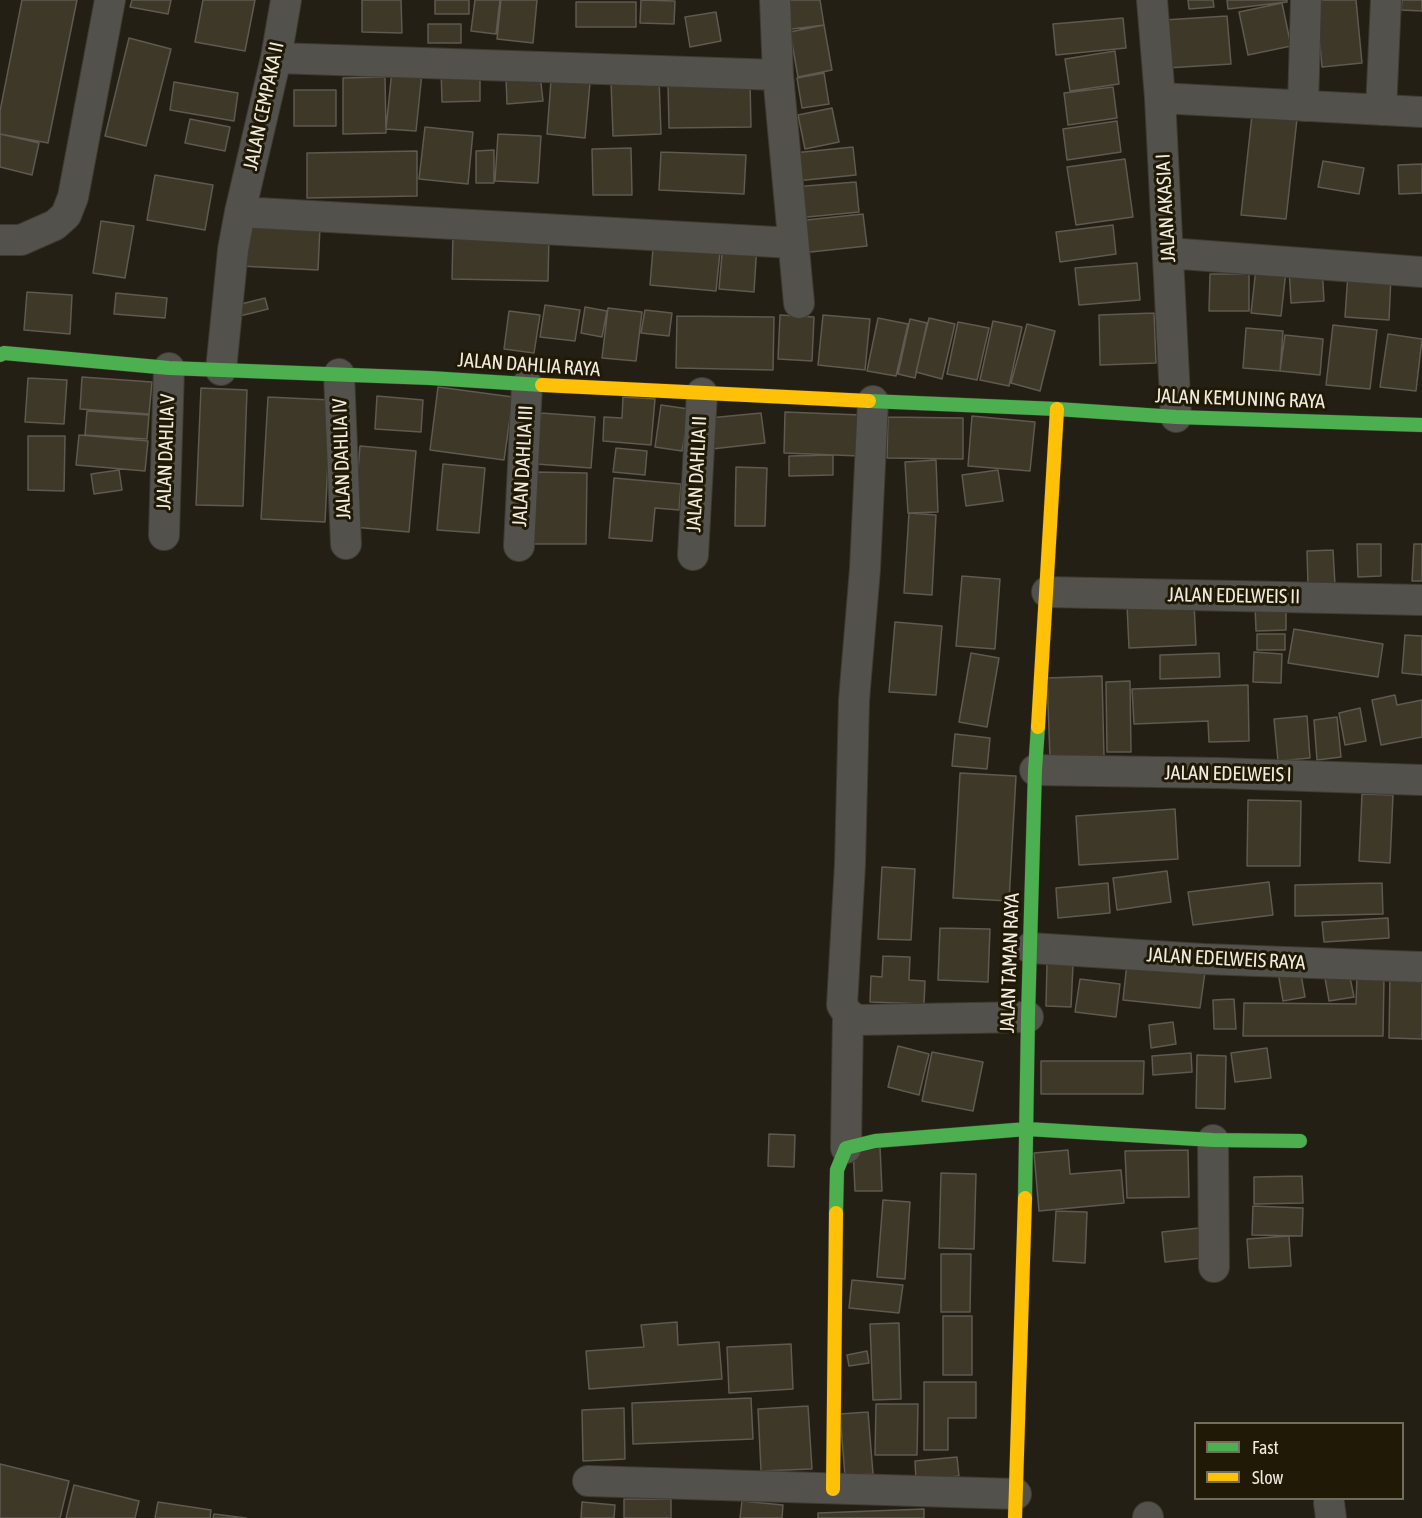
<!DOCTYPE html>
<style>
body{margin:0}
#map{position:relative;width:1422px;height:1518px;overflow:hidden;background:#241f14;font-family:"Asap Condensed",sans-serif}
canvas{display:block}
.legend{position:absolute;left:1194px;top:1422px;width:210px;height:78px;box-sizing:border-box;background:#201905;border:2px solid #736d5c;margin:0;padding:8px 10px;list-style:none;font-size:18px;color:#f0ebdf}
.legend li{display:flex;align-items:center;gap:12px;height:30px}
.legend b{width:30px;border:2px solid #736d5c}
</style>
<div id="map">
<canvas width="1422" height="1518"></canvas>
<ul class="legend">
<li><b style="height:8px;background:#4caf50"></b>Fast</li>
<li><b style="height:8px;background:#ffc107"></b>Slow</li>
</ul>
</div>
<script>
const c = document.querySelector('canvas').getContext('2d');
c.lineJoin = 'round';
function paint(path, color) { c.fillStyle = color; c.fill(path, 'evenodd'); }
const toPath = rows => new Path2D(rows.map(r => 'M' + r).join(''));
function trace(path, color, width, dash) { c.strokeStyle = color; c.lineWidth = width; c.lineCap = dash ? 'butt' : 'round'; c.setLineDash(dash || []); c.stroke(path); }
function write(font, color, halo, rows, align = 'center') {
  c.font = font + ' "Asap Condensed",sans-serif'; c.lineWidth = 6; c.setLineDash([]); c.textBaseline = 'middle'; c.strokeStyle = halo; c.fillStyle = color; for (const [text, x, y, turn = 0] of rows) {
    c.save(); c.translate(x, y); c.rotate((+turn || 0) * Math.PI / 180); c.textAlign = isNaN(turn) ? turn : align; if (halo) c.strokeText(text, 0, 0); c.fillText(text, 0, 0); c.restore();
  }
}
const building = toPath([
 [22,0,77,0,48,143,0,134,0,111,22,0],
 [132,0,171,0,168,14,130,7,132,0],
 [203,0,255,0,245,51,195,42,203,0],
 [362,0,401,0,402,33,362,32,362,0],
 [435,0,469,0,469,14,435,14,435,0],
 [475,0,500,0,496,34,471,31,475,0],
 [501,0,537,0,533,43,497,39,501,0],
 [641,0,675,1,674,24,640,23,641,0],
 [780,0,820,0,824,25,784,30,780,0],
 [1188,0,1213,0,1214,7,1189,9,1188,0],
 [1227,0,1287,0,1287,2,1228,9,1227,0],
 [1316,0,1356,0,1362,63,1322,67,1316,0],
 [1402,0,1422,0,1422,11,1401,10,1402,0],
 [576,2,636,2,636,27,576,27,576,2],
 [1282,3,1291,46,1248,55,1239,12,1282,3],
 [716,12,721,41,690,47,685,17,716,12],
 [1227,16,1231,64,1167,68,1164,20,1227,16],
 [1123,18,1126,48,1056,55,1053,24,1123,18],
 [428,24,461,24,461,43,428,43,428,24],
 [824,25,832,70,798,77,790,32,824,25],
 [129,38,171,49,146,146,105,136,129,38],
 [1115,51,1119,84,1070,91,1065,59,1115,51],
 [480,69,480,101,442,102,441,70,480,69],
 [392,70,422,73,416,131,386,129,392,70],
 [824,73,829,104,802,108,797,78,824,73],
 [540,74,543,101,507,104,506,77,540,74],
 [385,77,386,133,343,134,343,78,385,77],
 [659,78,661,134,613,136,611,81,659,78],
 [551,80,590,83,585,138,547,134,551,80],
 [174,82,238,93,234,121,170,110,174,82],
 [750,82,751,127,669,128,668,83,750,82],
 [1113,87,1117,118,1068,125,1064,93,1113,87],
 [294,90,336,90,336,126,294,126,294,90],
 [832,108,839,142,805,149,798,115,832,108],
 [1252,115,1297,119,1286,219,1241,215,1252,115],
 [190,119,230,127,225,151,185,143,190,119],
 [1117,121,1121,152,1067,160,1063,129,1117,121],
 [425,127,473,132,468,184,419,179,425,127],
 [0,134,39,143,32,175,0,167,0,134],
 [498,134,541,136,538,183,495,181,498,134],
 [853,147,856,175,796,181,793,153,853,147],
 [631,148,632,195,593,195,592,149,631,148],
 [494,150,494,183,476,183,476,151,494,150],
 [417,151,417,196,307,198,307,153,417,151],
 [661,152,746,155,744,194,659,190,661,152],
 [1125,159,1133,217,1076,225,1067,167,1125,159],
 [1323,161,1364,168,1359,194,1318,187,1323,161],
 [1422,164,1422,193,1399,194,1398,165,1422,164],
 [155,175,213,185,205,230,147,220,155,175],
 [856,182,859,212,797,218,793,187,856,182],
 [863,214,867,246,801,253,797,221,863,214],
 [101,221,134,226,125,278,93,273,101,221],
 [243,222,320,227,318,270,240,266,243,222],
 [1113,225,1116,254,1060,262,1056,232,1113,225],
 [453,232,549,234,548,281,452,279,453,232],
 [654,236,721,242,716,291,650,285,654,236],
 [723,242,757,244,754,292,719,289,723,242],
 [1137,263,1140,300,1079,305,1075,268,1137,263],
 [1322,266,1324,301,1291,303,1289,268,1322,266],
 [1256,268,1286,271,1281,316,1251,313,1256,268],
 [1348,273,1391,276,1389,320,1345,317,1348,273],
 [1210,274,1249,274,1249,311,1209,311,1210,274],
 [27,292,72,295,70,334,24,330,27,292],
 [116,293,167,298,165,318,114,314,116,293],
 [265,298,268,309,236,317,233,306,265,298],
 [545,305,580,310,575,341,540,337,545,305],
 [585,307,607,311,602,337,581,333,585,307],
 [608,308,642,312,636,361,602,358,608,308],
 [645,310,672,313,669,336,641,333,645,310],
 [509,311,540,315,534,353,504,349,509,311],
 [1154,313,1156,363,1100,365,1099,315,1154,313],
 [780,315,814,317,812,361,778,359,780,315],
 [823,315,870,319,865,370,818,365,823,315],
 [677,316,774,317,773,370,676,368,677,316],
 [878,318,908,324,896,376,867,371,878,318],
 [929,318,955,324,942,379,916,372,929,318],
 [910,319,927,323,915,378,898,374,910,319],
 [993,321,1022,327,1009,386,980,380,993,321],
 [958,322,989,328,977,380,947,374,958,322],
 [1027,324,1055,331,1040,391,1011,383,1027,324],
 [1333,325,1377,330,1370,389,1326,385,1333,325],
 [1246,328,1283,331,1280,371,1243,368,1246,328],
 [1388,334,1422,339,1416,391,1380,387,1388,334],
 [1285,335,1323,339,1320,375,1280,371,1285,335],
 [82,377,152,382,149,414,80,409,82,377],
 [28,378,67,380,64,424,25,422,28,378],
 [438,387,513,397,504,460,430,450,438,387],
 [201,388,247,390,243,506,196,505,201,388],
 [377,396,423,400,421,432,375,429,377,396],
 [268,397,331,400,325,522,261,519,268,397],
 [623,397,655,399,651,445,603,441,604,417,622,418,623,397],
 [661,405,689,409,682,451,655,447,661,405],
 [87,411,149,415,147,439,85,435,87,411],
 [785,412,861,415,860,456,784,453,785,412],
 [541,413,595,417,591,468,536,464,541,413],
 [761,413,765,443,712,449,709,418,761,413],
 [972,416,1035,422,1030,471,968,466,972,416],
 [888,417,963,418,963,459,887,458,888,417],
 [79,435,148,441,145,471,76,465,79,435],
 [28,436,65,436,64,491,28,490,28,436],
 [360,446,416,451,409,532,353,527,360,446],
 [616,448,647,451,645,475,613,472,616,448],
 [833,455,833,475,789,476,789,456,833,455],
 [936,460,938,512,908,513,905,462,936,460],
 [443,464,485,468,479,533,437,530,443,464],
 [736,467,767,468,765,526,735,526,736,467],
 [119,470,122,490,94,494,91,474,119,470],
 [998,470,1003,501,966,506,962,475,998,470],
 [535,472,587,473,586,544,534,544,535,472],
 [614,478,681,484,679,510,655,508,652,541,609,538,614,478],
 [909,513,936,515,932,595,904,593,909,513],
 [1357,544,1381,544,1381,576,1358,577,1357,544],
 [1414,544,1422,544,1422,581,1412,581,1414,544],
 [1333,550,1335,585,1308,586,1307,551,1333,550],
 [962,576,1000,579,995,649,956,646,962,576],
 [1194,602,1196,645,1129,648,1127,605,1194,602],
 [1255,604,1286,604,1286,630,1256,631,1255,604],
 [895,622,942,626,936,695,889,692,895,622],
 [1294,629,1383,644,1378,677,1288,663,1294,629],
 [1257,634,1285,634,1285,650,1257,650,1257,634],
 [1405,635,1422,636,1422,675,1402,673,1405,635],
 [1254,652,1282,654,1281,683,1253,682,1254,652],
 [971,653,999,658,987,727,959,722,971,653],
 [1219,653,1220,677,1160,679,1160,655,1219,653],
 [1102,676,1104,757,1050,758,1047,678,1102,676],
 [1130,681,1131,752,1107,752,1106,682,1130,681],
 [1248,685,1249,741,1209,742,1208,721,1134,724,1132,689,1248,685],
 [1395,695,1397,705,1422,700,1422,737,1381,745,1372,700,1395,695],
 [1360,708,1366,741,1345,745,1339,713,1360,708],
 [1307,716,1310,758,1278,761,1274,719,1307,716],
 [1337,717,1341,757,1317,760,1314,720,1337,717],
 [955,734,990,738,987,769,952,766,955,734],
 [960,773,1016,776,1009,901,953,898,960,773],
 [1362,794,1393,795,1390,863,1359,861,1362,794],
 [1248,800,1301,801,1300,866,1247,866,1248,800],
 [1175,809,1178,859,1079,865,1076,816,1175,809],
 [882,867,915,869,911,940,878,939,882,867],
 [1167,871,1171,902,1117,910,1113,878,1167,871],
 [1269,882,1273,915,1193,925,1188,892,1269,882],
 [1108,883,1110,913,1058,918,1056,888,1108,883],
 [1382,883,1383,914,1295,916,1295,885,1382,883],
 [1388,918,1389,938,1324,942,1322,922,1388,918],
 [940,928,990,929,988,982,938,980,940,928],
 [883,956,910,957,909,980,925,981,924,1004,870,1002,871,976,882,977,883,956],
 [1127,963,1205,972,1200,1008,1123,1000,1127,963],
 [1047,964,1073,965,1071,1007,1046,1006,1047,964],
 [1348,968,1354,997,1329,1001,1324,972,1348,968],
 [1300,969,1305,997,1283,1001,1278,972,1300,969],
 [1390,973,1422,974,1422,1039,1389,1038,1390,973],
 [1357,976,1384,976,1383,1036,1243,1036,1244,1003,1356,1004,1357,976],
 [1080,979,1120,984,1116,1017,1075,1012,1080,979],
 [1234,999,1236,1029,1214,1029,1213,1000,1234,999],
 [1173,1022,1176,1044,1151,1048,1149,1025,1173,1022],
 [898,1046,929,1054,919,1095,888,1087,898,1046],
 [1267,1048,1271,1078,1235,1082,1231,1053,1267,1048],
 [932,1052,983,1062,973,1111,922,1101,932,1052],
 [1191,1053,1192,1072,1153,1075,1152,1056,1191,1053],
 [1197,1055,1226,1056,1225,1109,1196,1108,1197,1055],
 [1041,1061,1144,1061,1143,1094,1041,1094,1041,1061],
 [769,1134,795,1135,794,1167,768,1166,769,1134],
 [853,1147,880,1147,882,1191,855,1191,853,1147],
 [1068,1150,1070,1174,1121,1170,1124,1203,1039,1211,1034,1153,1068,1150],
 [1188,1150,1189,1197,1127,1198,1125,1151,1188,1150],
 [941,1173,976,1174,974,1249,939,1248,941,1173],
 [1302,1176,1303,1203,1254,1204,1254,1177,1302,1176],
 [883,1200,910,1202,905,1279,877,1277,883,1200],
 [1253,1206,1303,1208,1302,1236,1252,1235,1253,1206],
 [1056,1211,1087,1212,1085,1263,1053,1261,1056,1211],
 [1199,1228,1202,1258,1165,1262,1162,1232,1199,1228],
 [1289,1236,1291,1266,1249,1268,1247,1239,1289,1236],
 [941,1254,971,1254,970,1312,941,1312,941,1254],
 [852,1280,903,1285,899,1313,849,1308,852,1280],
 [943,1316,972,1316,972,1375,943,1375,943,1316],
 [677,1322,678,1345,719,1342,722,1379,589,1389,586,1351,644,1347,641,1325,677,1322],
 [899,1323,901,1399,873,1400,870,1324,899,1323],
 [791,1344,793,1389,729,1393,727,1347,791,1344],
 [867,1351,869,1363,849,1366,847,1355,867,1351],
 [924,1382,976,1382,976,1418,948,1418,948,1450,924,1450,924,1382],
 [751,1398,753,1439,633,1444,632,1403,751,1398],
 [876,1404,918,1404,917,1455,875,1455,876,1404],
 [808,1406,812,1469,761,1471,758,1409,808,1406],
 [624,1408,625,1459,583,1461,582,1410,624,1408],
 [868,1412,873,1474,845,1476,840,1414,868,1412],
 [957,1457,959,1476,916,1481,915,1461,957,1457],
 [0,1464,69,1481,60,1518,0,1518,0,1464],
 [74,1485,139,1501,135,1518,66,1518,74,1485],
 [624,1499,671,1499,671,1518,624,1518,624,1499],
 [742,1501,783,1505,782,1518,740,1518,742,1501],
 [158,1502,211,1510,210,1518,155,1518,158,1502],
 [582,1502,615,1505,614,1518,581,1518,582,1502],
 [924,1509,924,1518,818,1518,818,1513,924,1509],
 [214,1514,246,1518,213,1518,214,1514]
]);
paint(building, '#3e3828');
trace(building, '#5e5a50', 1.5);
const street = toPath([
 [775,0,778,75,799,303],
 [1152,0,1160,98,1176,417],
 [276,58,778,75],
 [1160,98,1422,112],
 [1303,106,1306,0],
 [1381,110,1386,0],
 [240,212,793,243],
 [0,240,21,240,55,225,66,215,73,197,110,0],
 [1168,253,1422,272],
 [221,370,233,250,240,212,276,58,286,0],
 [339,374,346,544],
 [873,401,865,569,854,700,850,864,842,1005,848,1014,857,1020,1028,1017],
 [164,535,169,368],
 [519,546,527,385],
 [693,555,702,393],
 [1047,592,1422,600],
 [1035,770,1219,773,1422,780],
 [1030,948,1203,959,1422,967],
 [1213,1140,1214,1267],
 [846,1148,848,1014],
 [588,1481,1016,1494],
 [1329,1503,1331,1518],
 [1148,1517,1148,1518]
]);
const fast = toPath([
 [0,355,4,353,169,368,430,378,542,385],
 [869,401,1057,409,1176,417,1422,425],
 [1025,1198,1028,1017,1035,770,1038,727],
 [836,1213,837,1170,846,1148,875,1141,1027,1129,1213,1140,1300,1141]
]);
const slow = toPath([
 [542,385,869,401],
 [1038,727,1057,409],
 [833,1489,836,1213],
 [1015,1518,1025,1198]
]);
trace(street, '#3f3b32', 32);
trace(fast, '#3f3b32', 15);
trace(slow, '#3f3b32', 15);
trace(street, '#53514c', 30);
trace(fast, '#4caf50', 14);
trace(slow, '#ffc107', 14);
write('20px', '#f0ebdf', '#201905', [
 ["JALAN CEMPAKA II",264,106,-78],
 ["JALAN AKASIA I",1166,208,-93],
 ["JALAN DAHLIA RAYA",529,365,4],
 ["JALAN KEMUNING RAYA",1240,399,2],
 ["JALAN DAHLIA V",166,452,-88],
 ["JALAN DAHLIA IV",342,459,-92],
 ["JALAN DAHLIA III",523,466,-87],
 ["JALAN DAHLIA II",697,474,-87],
 ["JALAN EDELWEIS II",1234,596,1],
 ["JALAN EDELWEIS I",1228,774,1],
 ["JALAN EDELWEIS RAYA",1226,959,3],
 ["JALAN TAMAN RAYA",1010,963,-88]
]);
</script>
